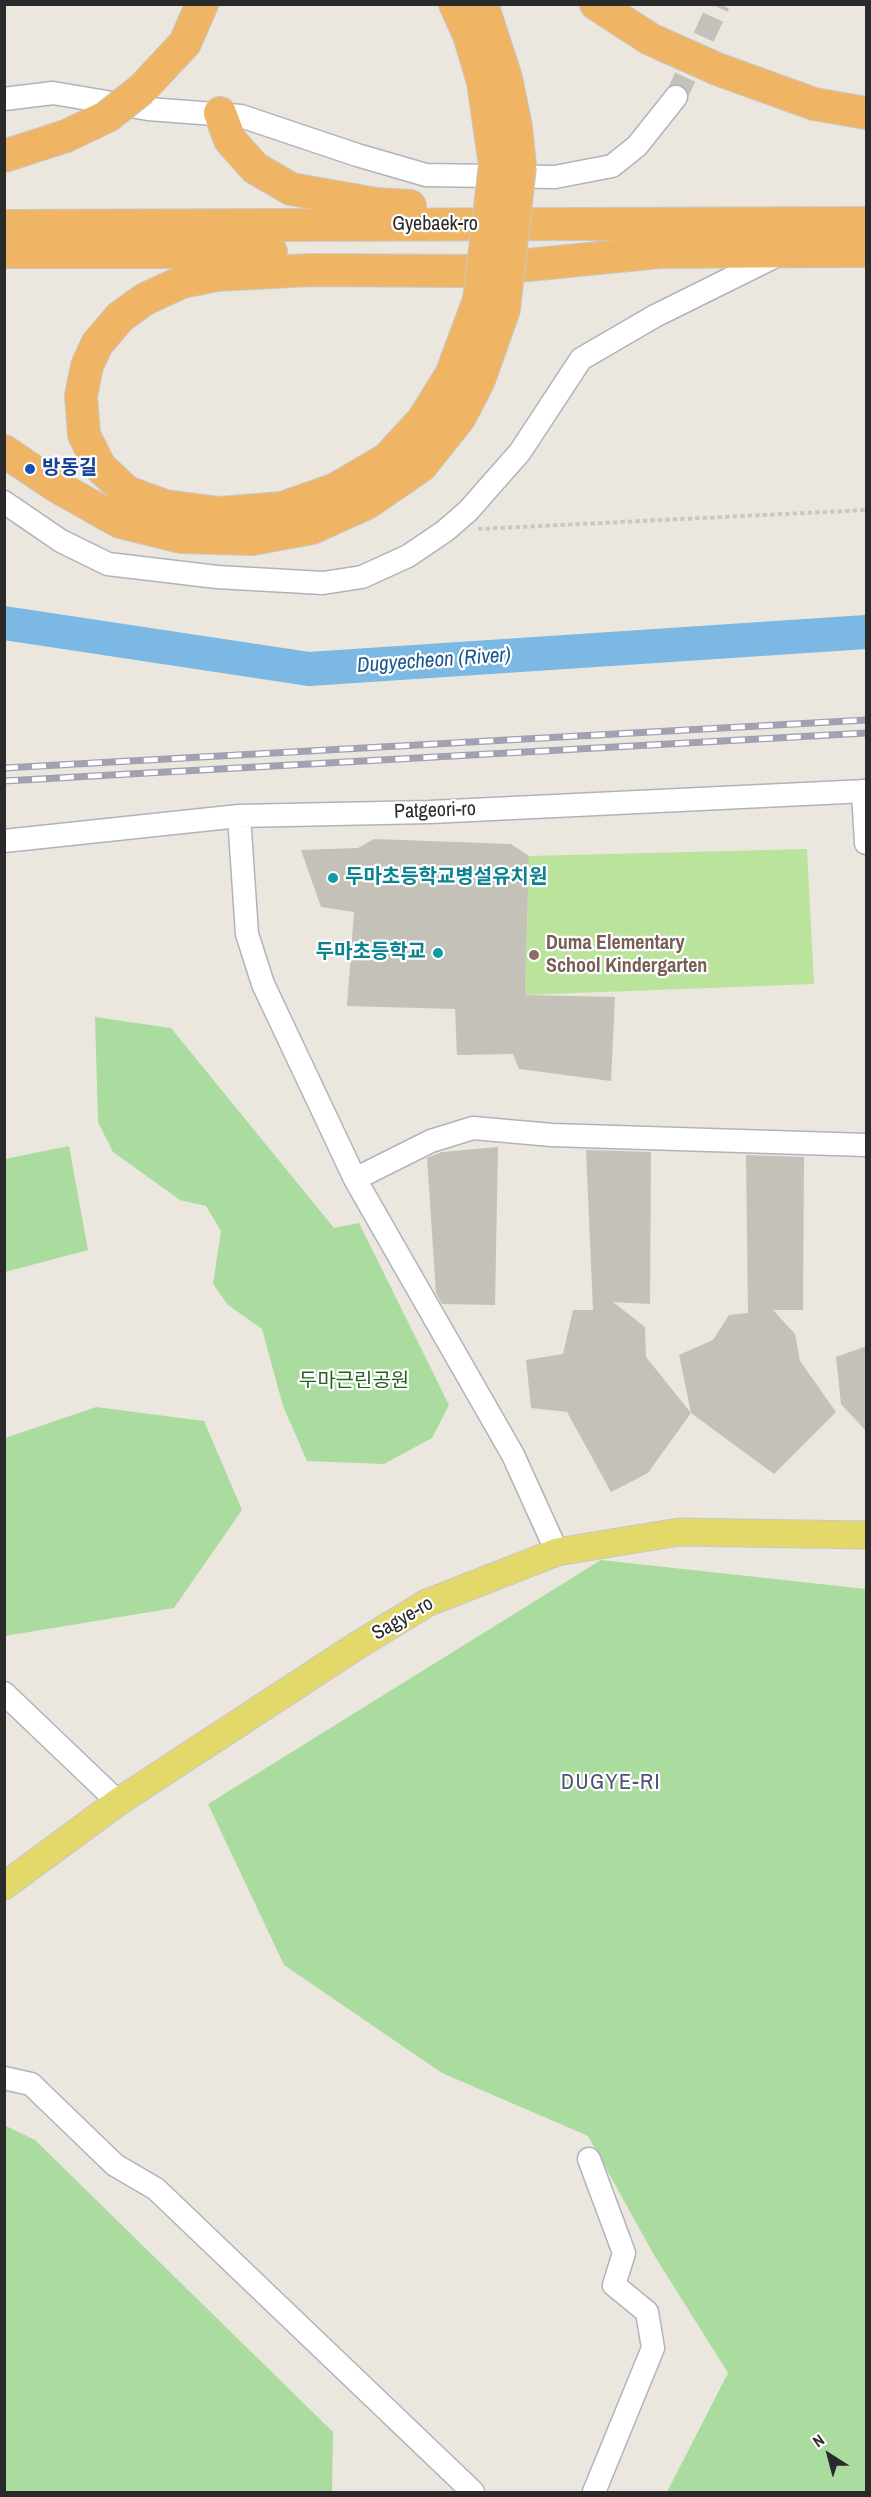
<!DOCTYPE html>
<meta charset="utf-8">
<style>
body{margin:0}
#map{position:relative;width:871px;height:2497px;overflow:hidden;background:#ebe7de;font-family:"Archivo Narrow",sans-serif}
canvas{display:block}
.frame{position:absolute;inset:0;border:6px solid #2a2a2a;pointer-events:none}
.north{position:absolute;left:799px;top:2425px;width:60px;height:60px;-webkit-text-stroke:4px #fff;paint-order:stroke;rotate:324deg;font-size:16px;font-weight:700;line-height:24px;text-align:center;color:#2a2a2a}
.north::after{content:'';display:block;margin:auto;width:21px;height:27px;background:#2a2a2a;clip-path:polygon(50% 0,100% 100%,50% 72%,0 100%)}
</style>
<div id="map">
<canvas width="871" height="2497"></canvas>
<div class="frame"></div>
<div class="north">N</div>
</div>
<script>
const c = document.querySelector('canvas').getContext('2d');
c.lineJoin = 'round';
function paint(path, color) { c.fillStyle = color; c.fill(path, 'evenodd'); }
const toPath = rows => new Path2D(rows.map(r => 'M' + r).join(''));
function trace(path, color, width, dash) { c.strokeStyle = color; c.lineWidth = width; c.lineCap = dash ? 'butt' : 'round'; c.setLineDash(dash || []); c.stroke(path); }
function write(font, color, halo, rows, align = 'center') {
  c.font = font + ' "Archivo Narrow","Noto Sans KR",sans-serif'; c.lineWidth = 4.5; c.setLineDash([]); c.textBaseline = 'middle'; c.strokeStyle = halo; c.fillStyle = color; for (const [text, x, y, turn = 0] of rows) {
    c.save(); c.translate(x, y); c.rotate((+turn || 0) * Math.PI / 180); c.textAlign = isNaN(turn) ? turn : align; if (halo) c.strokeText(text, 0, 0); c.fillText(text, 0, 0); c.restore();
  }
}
paint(toPath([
 [95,1017,171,1028,334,1228,359,1223,449,1405,432,1438,384,1464,307,1461,283,1406,262,1329,228,1305,213,1284,221,1231,206,1206,180,1200,113,1152,98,1122],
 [69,1146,88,1250,5,1272,5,1159],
 [96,1407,204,1421,242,1510,174,1608,5,1636,5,1438],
 [601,1560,866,1589,866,2492,667,2492,728,2373,654,2255,588,2136,442,2073,284,1965,208,1804],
 [4,2125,35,2140,333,2432,332,2492,5,2492]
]), '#abdc9f');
paint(toPath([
 [807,849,814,984,525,995,529,856]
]), '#bae39c');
trace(toPath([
 [4,623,309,669,866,632]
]), '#7bb8e3', 34);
paint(toPath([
 [374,839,511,844,529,856,525,995,615,997,611,1081,519,1069,513,1054,457,1055,455,1009,347,1006,354,912,321,907,301,850,358,848],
 [498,1147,495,1305,442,1304,436,1293,427,1158,442,1152],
 [586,1150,651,1152,650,1304,613,1302,645,1327,646,1357,691,1413,648,1473,611,1492,567,1412,531,1408,526,1360,563,1354,573,1310,593,1310],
 [746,1155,804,1157,803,1310,773,1310,795,1334,800,1361,836,1412,774,1474,691,1413,679,1355,713,1340,729,1315,748,1313],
 [867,1346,867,1432,841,1404,836,1357]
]), '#c4c1b9');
trace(toPath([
 [676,97,719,4]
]), '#c4c1ba', 22, [22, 11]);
const minor = toPath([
 [4,99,53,93,148,109,241,116,357,155,426,175,555,177,612,166,637,146,676,97],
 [4,502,61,541,108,564,217,577,323,583,362,577,408,556,445,531,468,511,520,452,581,359,655,316,780,254],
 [863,791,866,843],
 [239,816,247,934,263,984,355,1179,513,1455,557,1552],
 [4,841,239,816,430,812,866,791],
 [355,1179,431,1141,473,1128,552,1135,866,1145],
 [4,1693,118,1802],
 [4,2078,31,2084,115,2165,156,2189,473,2492],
 [589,2159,624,2253,614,2285,647,2312,653,2348,594,2492]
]);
const major = toPath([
 [4,1886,118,1802,358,1645,427,1603,557,1552,679,1532,866,1535]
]);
const highway = toPath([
 [455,4,469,35,483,82,495,165],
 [482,4,506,78,516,127,520,166],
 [596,4,650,39,717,69,814,104,866,113],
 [142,89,185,43,202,4],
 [220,113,230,140,255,168,291,189,376,204,410,206],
 [4,156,66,136,108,116],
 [4,226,866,223],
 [4,252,271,252],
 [638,252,866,251],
 [479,300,451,375,423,420,387,459,336,489,282,508,220,513,165,506,127,492,100,467,84,435,81,396,87,366,97,344,120,317,145,299,182,282,216,275,311,270,468,271,659,252],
 [4,451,56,486,120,522,181,537,252,539,312,528,367,503,421,466,460,417,479,380,504,309]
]);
trace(minor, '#b1b2bd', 25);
trace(major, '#c8c8c8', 29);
trace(highway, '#c8c8c8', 34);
trace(toPath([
 [478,529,866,510]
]), '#c8c8c8', 4, [4.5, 3]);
trace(minor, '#fff', 22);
trace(major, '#e3d96b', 27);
trace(highway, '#efb565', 32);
const rail = toPath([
 [4,768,866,720],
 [4,781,866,733]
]);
trace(rail, '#a1a1b3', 7);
trace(rail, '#fff', 4.5, [14]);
const highwayBridge = toPath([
 [108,116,142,89],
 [479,300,495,165],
 [504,309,520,166]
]);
trace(highwayBridge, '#c8c8c8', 34, []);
trace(highwayBridge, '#efb565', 32);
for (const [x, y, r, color] of [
 [30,469,6,"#1a4fb4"],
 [333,878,6,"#0f9aa8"],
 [438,953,6,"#0f9aa8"],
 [534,955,6,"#8d6e63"]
]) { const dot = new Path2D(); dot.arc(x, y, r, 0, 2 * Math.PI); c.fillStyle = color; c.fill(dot); trace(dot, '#fff', 2); }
write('20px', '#2a2a2a', '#fff', [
 ["Gyebaek-ro",435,225],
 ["Patgeori-ro",435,811,-2],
 ["Sagye-ro",403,1619,-30]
]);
write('bold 20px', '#164399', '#fff', [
 ["방동길",42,469]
], 'left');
write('bold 20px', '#0d838f', '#fff', [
 ["두마초등학교병설유치원",345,878],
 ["두마초등학교",426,953,"right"]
], 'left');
write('bold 20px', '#785e54', '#fff', [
 ["Duma Elementary",546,944],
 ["School Kindergarten",546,967]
], 'left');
write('20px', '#256121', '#fff', [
 ["두마근린공원",354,1382]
]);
write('italic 21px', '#1a568f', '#fff', [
 ["Dugyecheon (River)",434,661,-4]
]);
c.letterSpacing = '1.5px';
write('22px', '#4f5077', '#fff', [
 ["DUGYE-RI",611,1783]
]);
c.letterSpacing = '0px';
</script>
